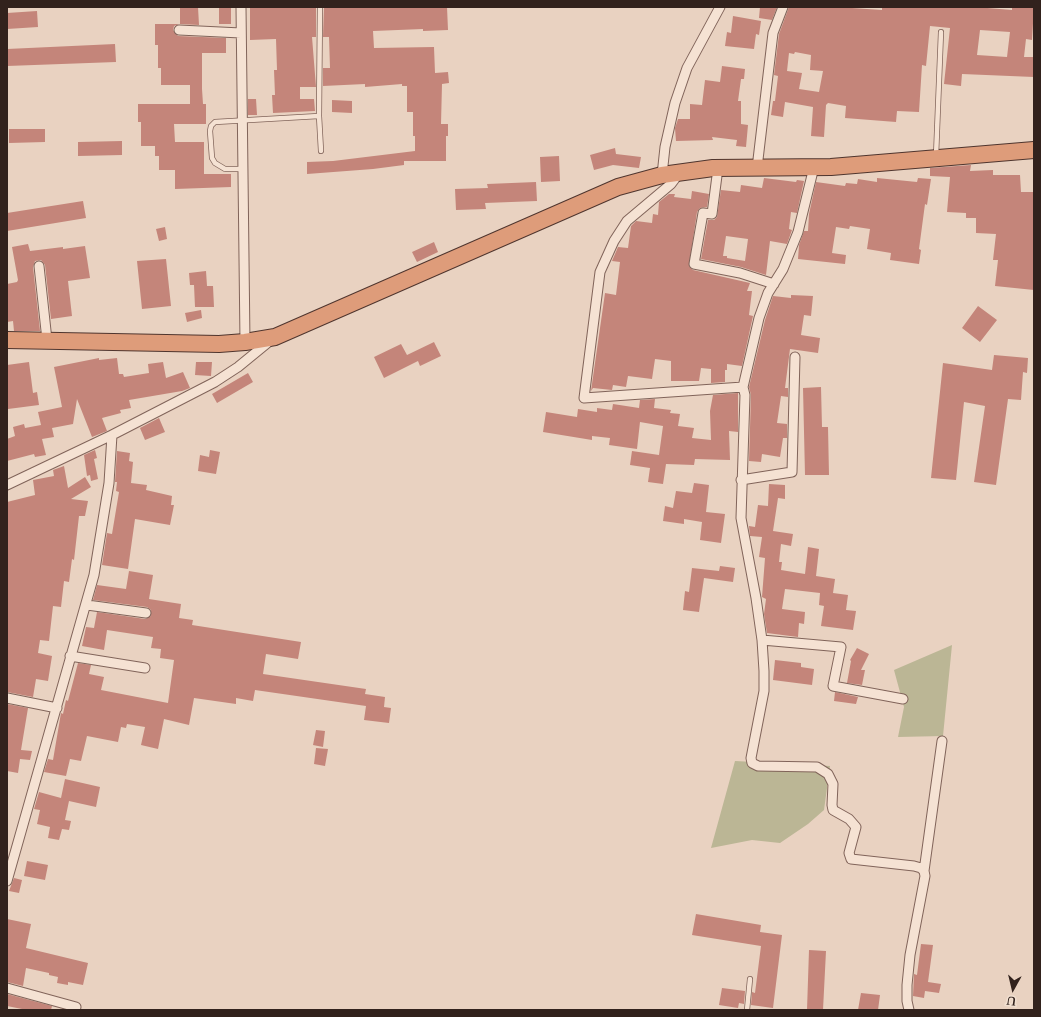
<!DOCTYPE html>
<style>
body{margin:0}
#map{position:relative;width:1041px;height:1017px;overflow:hidden;background:#e9d2c1;font-family:"Libre Baskerville",serif}
canvas{display:block}
.frame{position:absolute;inset:0;border:8px solid #32221d;pointer-events:none}
.north{position:absolute;left:993px;top:969px;width:40px;height:40px;-webkit-text-stroke:3px #f1dfd0;paint-order:stroke;rotate:188deg;font-size:11px;font-weight:700;line-height:16px;text-align:center;color:#32221d}
.north::after{content:'';display:block;margin:auto;width:14px;height:18px;background:#32221d;clip-path:polygon(50% 0,100% 100%,50% 72%,0 100%)}
</style>
<div id="map">
<canvas width="1041" height="1017"></canvas>
<div class="frame"></div>
<div class="north">U</div>
</div>
<script>
const c = document.querySelector('canvas').getContext('2d');
c.lineJoin = 'round';
function paint(path, color) { c.fillStyle = color; c.fill(path, 'evenodd'); }
const toPath = rows => new Path2D(rows.map(r => 'M' + r).join(''));
function trace(path, color, width, dash) { c.strokeStyle = color; c.lineWidth = width; c.lineCap = dash ? 'butt' : 'round'; c.setLineDash(dash || []); c.stroke(path); }
paint(toPath([
 [952,645,943,736,898,737,904,707,894,670],
 [735,761,830,766,824,810,808,824,780,843,752,840,711,848]
]), '#bbb695');
paint(toPath([
 [180,7,198,7,199,25,180,24],
 [219,7,231,7,231,24,219,24],
 [250,7,316,7,316,37,312,37,316,87,300,87,300,99,314,99,315,111,273,113,272,95,275,95,274,70,277,70,276,39,250,40],
 [324,7,447,7,448,30,423,31,423,29,373,31,374,48,434,47,435,73,448,72,449,83,442,84,441,124,448,124,448,136,446,136,446,161,404,161,404,165,373,169,307,174,307,162,333,161,415,151,415,136,413,136,413,112,407,112,407,86,402,86,402,84,365,87,365,84,323,86,323,68,330,68,329,37,323,37],
 [760,7,777,7,772,20,759,18],
 [789,7,837,7,882,10,882,7,975,7,1012,10,1012,7,1034,7,1032,40,1026,39,1024,57,1034,57,1034,77,962,74,961,86,944,84,950,28,930,26,926,66,922,65,919,112,897,111,896,122,845,118,846,106,828,103,826,105,824,137,811,136,813,107,785,102,783,117,771,115,773,101,775,101,778,76,774,75,779,34],
 [980,30,1010,32,1007,57,977,55],
 [795,52,811,55,810,70,823,71,819,92,799,89,802,73,787,71,789,53,794,54],
 [37,11,38,27,7,29,7,13],
 [733,16,761,21,759,35,756,34,754,49,725,46,727,32,731,33],
 [155,24,179,24,174,26,173,30,178,36,226,38,226,53,202,53,202,89,203,104,206,104,206,124,174,124,175,142,204,142,204,174,231,174,231,187,175,189,175,170,159,170,159,156,155,156,155,146,141,146,141,122,138,122,138,104,190,104,190,85,161,85,161,68,158,68,158,45,155,45],
 [115,44,116,62,7,66,7,49],
 [722,66,745,69,744,79,741,79,738,101,741,101,741,124,748,125,746,147,736,146,737,140,712,137,713,140,676,141,675,128,678,119,690,119,690,104,702,105,705,80,720,82],
 [248,99,256,99,257,115,248,115],
 [332,100,352,101,352,113,332,112],
 [9,129,45,129,45,142,9,143],
 [122,141,122,155,78,156,78,142],
 [615,148,616,154,641,157,639,168,613,165,594,170,590,155],
 [559,156,560,181,541,182,540,157],
 [971,165,970,171,993,170,993,175,1020,175,1021,192,1034,192,1034,290,995,286,998,260,993,260,996,234,976,233,976,218,966,218,966,213,947,212,950,177,930,176,930,168],
 [764,178,796,182,797,180,804,181,797,213,791,212,789,229,792,230,787,244,770,241,766,275,741,267,701,259,708,220,714,220,717,217,721,190,740,192,741,185,762,188],
 [726,236,748,239,745,261,727,258,727,256,723,256],
 [877,178,917,182,918,178,931,179,927,205,925,204,919,249,921,250,919,264,890,260,891,253,867,249,870,229,850,226,849,229,836,227,832,253,846,255,845,264,798,259,799,245,804,231,808,231,809,214,816,182,845,186,846,183,857,184,858,179,877,182],
 [536,182,537,201,485,203,486,209,456,210,455,189,488,188,487,184],
 [692,191,709,194,707,207,700,208,697,212,689,266,693,270,750,283,747,291,752,291,749,315,753,316,742,366,727,364,727,370,725,370,725,382,711,383,711,369,701,368,699,381,671,381,671,361,655,359,652,379,628,376,626,387,613,385,612,390,593,388,591,391,605,293,616,295,620,262,612,261,618,247,628,248,631,226,636,221,652,223,653,214,658,215,659,202,669,194,675,194,674,197,691,199],
 [83,201,86,218,7,231,7,213],
 [165,227,167,239,159,241,156,229],
 [434,242,438,252,417,262,412,252],
 [28,244,30,251,63,247,63,249,85,246,90,278,68,281,72,316,51,319,45,265,41,260,35,261,33,267,40,331,14,331,13,321,7,322,7,284,17,282,18,280,12,247],
 [166,259,171,306,142,309,137,261],
 [206,271,207,286,213,286,214,307,195,307,194,285,190,285,189,273],
 [791,295,813,296,811,316,804,315,801,335,820,338,818,353,790,349,785,388,788,388,788,397,781,396,777,423,787,424,787,438,783,438,780,457,762,454,761,462,749,461,751,395,749,387,765,320,773,296,791,298],
 [978,306,997,320,980,342,962,328],
 [201,310,202,318,187,322,185,313],
 [434,342,441,356,420,366,418,361,384,378,374,357,401,344,407,355],
 [994,355,1028,358,1027,373,1023,372,1021,400,1008,399,996,485,974,482,985,406,964,402,956,480,931,478,943,363,992,370],
 [99,358,99,360,117,358,119,374,123,374,124,377,149,373,148,364,163,362,166,378,183,372,190,388,182,391,129,400,131,408,120,410,121,413,102,418,107,431,92,437,77,399,73,424,52,428,54,437,42,439,46,455,35,457,34,454,7,461,7,439,15,436,13,427,24,424,25,428,41,425,38,412,62,407,54,367],
 [29,362,33,393,37,392,39,405,8,409,7,365],
 [196,362,212,362,211,376,195,375],
 [248,373,253,382,217,403,212,394],
 [821,387,822,427,828,427,829,475,805,475,803,388],
 [738,393,738,432,729,431,730,460,695,459,694,465,666,464,663,484,648,482,650,468,630,465,632,451,659,455,663,426,640,422,637,449,609,445,610,438,592,436,592,440,543,432,546,412,577,417,578,409,597,412,597,408,612,410,613,404,639,408,640,400,655,399,654,408,671,410,670,413,680,414,678,426,694,428,692,438,711,440,710,411,713,395],
 [159,418,165,432,145,440,140,428],
 [95,450,97,458,94,459,98,479,91,481,90,475,87,476,84,455],
 [210,450,220,452,216,474,198,471,200,455,209,457],
 [117,451,130,453,129,461,133,462,131,483,147,485,146,490,172,496,171,505,174,505,170,525,135,519,128,569,102,565,107,533,112,534,119,492,116,491,117,482,115,482],
 [64,466,68,488,85,477,91,487,71,499,88,501,85,516,79,516,74,560,72,559,69,582,64,581,61,607,53,606,49,641,40,640,38,653,52,656,48,681,36,679,33,697,7,692,7,502,35,495,33,480,54,476,53,470],
 [694,483,709,485,706,512,725,514,721,543,700,540,702,522,684,519,684,524,663,521,665,506,673,508,676,491,692,493],
 [769,484,785,485,785,499,778,498,773,531,793,534,791,546,781,544,779,562,782,562,781,570,805,574,808,547,819,549,816,576,835,579,833,593,848,595,846,610,856,611,853,630,821,626,824,606,819,605,820,593,785,589,782,609,805,612,804,624,799,623,798,637,767,633,764,614,766,599,762,597,765,558,759,557,762,537,750,536,749,526,755,527,758,505,768,506],
 [720,566,735,568,733,582,704,578,699,612,683,610,685,591,689,592,692,568,719,571],
 [129,571,153,575,149,599,181,604,179,618,193,620,192,625,301,642,298,659,266,654,263,674,366,689,365,694,385,697,384,707,391,708,389,723,364,720,366,706,255,690,253,701,236,698,236,704,194,698,189,725,164,719,158,749,141,745,145,727,127,724,126,728,121,727,118,742,87,736,81,761,70,759,66,776,44,772,48,759,53,760,61,713,63,714,66,700,68,701,78,663,91,665,89,674,104,677,101,690,168,703,174,660,160,658,161,649,151,648,153,637,107,630,104,650,82,646,86,627,94,628,97,612,145,619,151,616,151,610,147,607,93,600,97,585,126,589],
 [857,648,869,654,861,670,865,670,862,685,847,683,851,661,850,660],
 [775,660,801,663,801,667,814,669,812,685,773,680],
 [835,692,858,697,856,704,834,701],
 [7,704,28,708,21,750,32,751,30,760,20,759,18,773,7,771],
 [316,730,325,731,323,747,313,745],
 [316,748,328,749,325,766,314,764],
 [65,779,100,787,96,807,69,801,65,820,71,821,69,830,62,829,59,840,48,838,50,827,37,824,40,810,34,809,39,792,61,798],
 [27,861,48,865,45,880,24,876],
 [14,878,22,880,19,893,9,891],
 [696,914,761,925,760,932,782,935,773,1008,751,1005,752,992,755,993,761,946,692,935],
 [7,919,31,924,26,948,88,963,83,985,68,982,68,985,57,983,58,977,49,975,49,973,26,968,23,986,7,982],
 [921,944,933,945,928,982,941,984,939,993,925,991,924,998,913,996,914,974,917,975],
 [809,950,826,951,823,1010,807,1010],
 [722,988,745,991,744,1004,739,1003,738,1008,719,1005],
 [861,993,880,995,878,1010,858,1010],
 [7,994,52,1006,51,1010,27,1010,7,1006]
]), '#c4857a');
const service = toPath([
 [319,116,321,151],
 [936,156,941,32],
 [243,169,225,169,215,163,212,158,210,131,211,126,215,122,319,116,320,7],
 [747,1010,750,979]
]);
const minor = toPath([
 [241,7,245,342],
 [179,30,241,33],
 [814,167,798,232,783,269,768,293,759,318,743,387,745,395,741,518,756,598,762,640,764,671,764,691,751,758,752,763,758,766,817,767,828,774,833,784,832,805,833,810,849,819,856,827,849,853,851,859,914,866,921,868,924,871,925,876,910,955,907,985,907,1001,909,1010],
 [718,168,712,214,703,213,694,264,740,273,774,284],
 [757,168,773,33,783,7],
 [680,172,671,184,627,221,614,241,600,272,584,398,743,387],
 [662,175,665,147,675,103,687,68,720,7],
 [39,266,47,340],
 [741,480,792,472,795,357],
 [7,485,112,435],
 [87,605,146,613],
 [762,640,841,647,833,686,903,699],
 [70,656,145,668],
 [7,698,57,708],
 [924,871,942,741],
 [7,881,94,575,109,483,112,435,215,382,238,367,271,340],
 [7,988,76,1007]
]);
const trunk = toPath([
 [7,340,219,344,245,342,275,337,618,187,662,175,713,168,831,167,1034,150]
]);
trace(service, '#81645a', 6);
trace(minor, '#81645a', 11);
trace(trunk, '#4f352e', 18);
trace(service, '#f5e2d3', 4.5);
trace(minor, '#f5e2d3', 9);
trace(trunk, '#de9c7a', 16);
</script>
